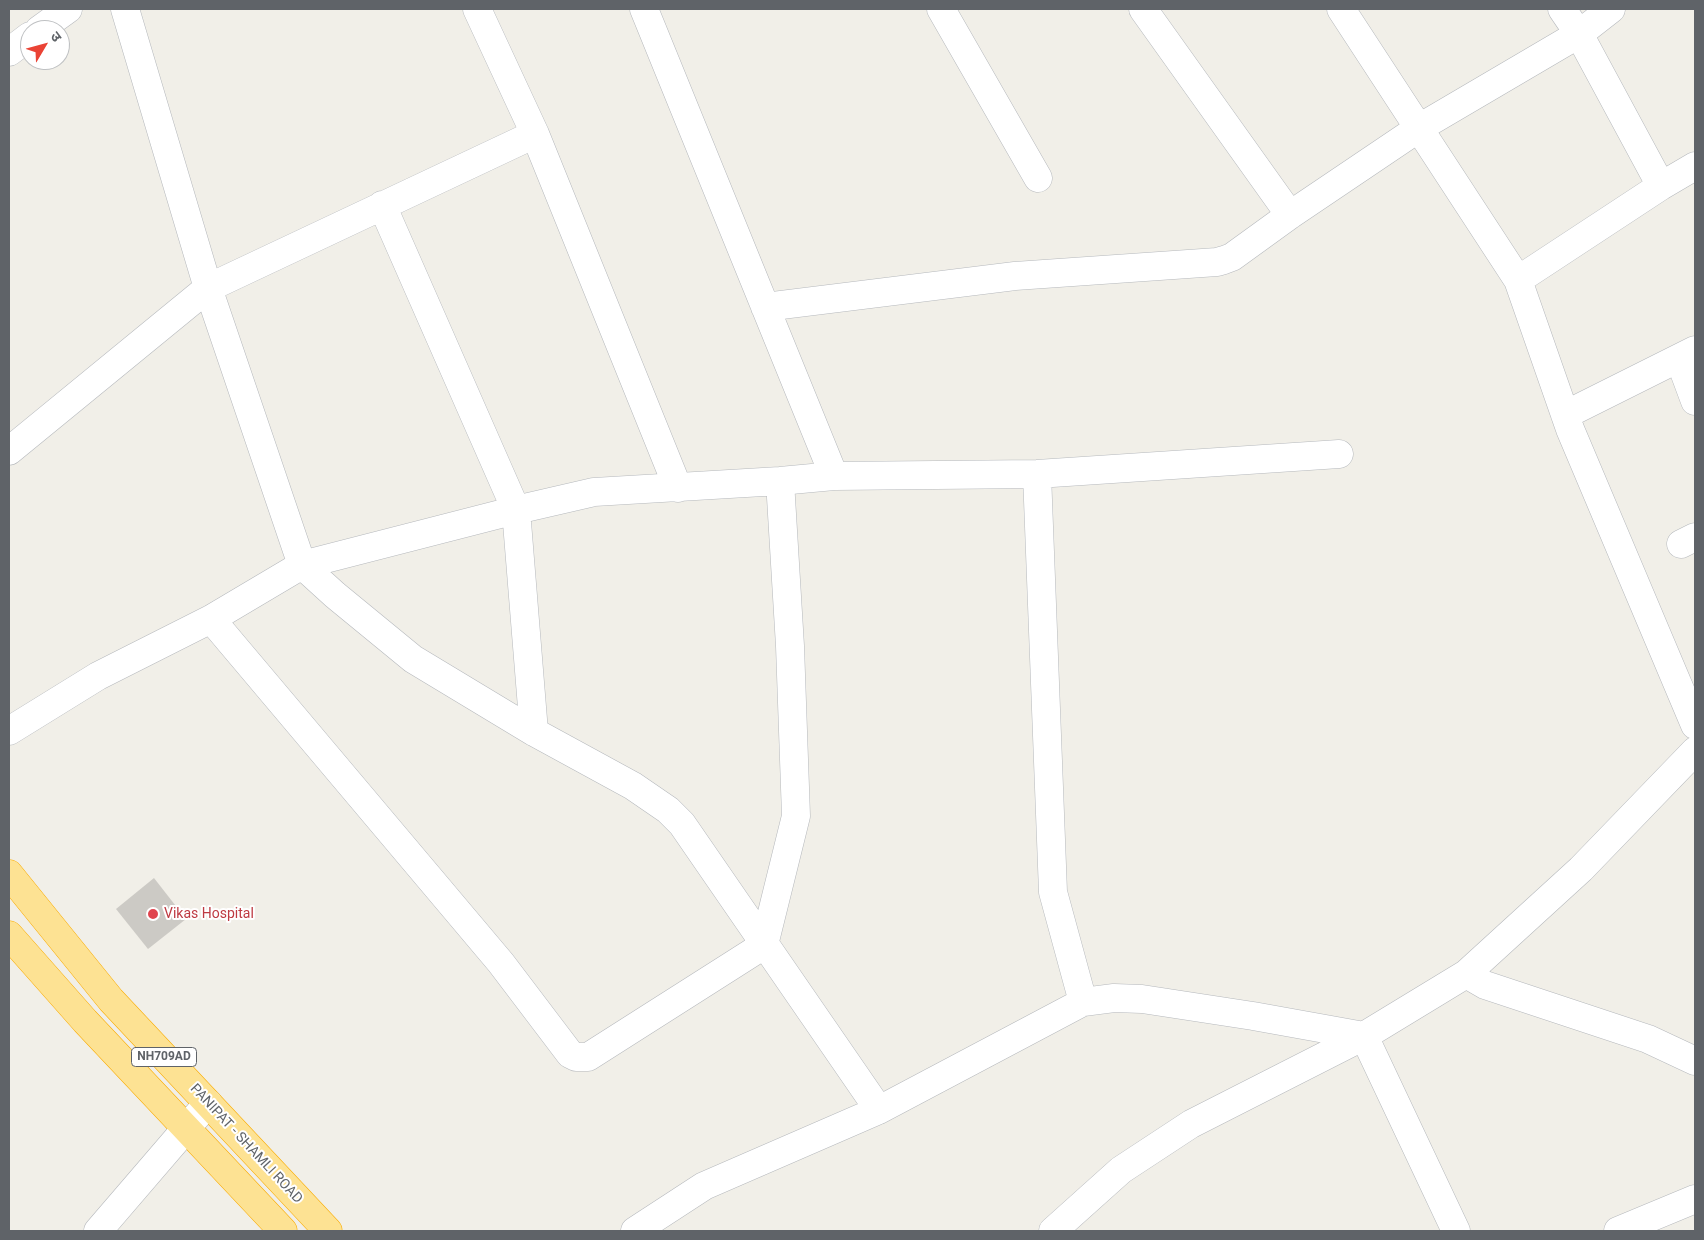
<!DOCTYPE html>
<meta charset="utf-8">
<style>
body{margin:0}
#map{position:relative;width:1704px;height:1240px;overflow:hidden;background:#f1efe8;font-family:Roboto,"Noto Sans Devanagari",sans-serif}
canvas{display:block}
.frame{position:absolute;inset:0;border:10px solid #5f6368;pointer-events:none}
.north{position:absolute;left:20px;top:20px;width:50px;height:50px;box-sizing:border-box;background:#fff;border:1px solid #bfc1c3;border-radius:50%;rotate:53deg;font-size:14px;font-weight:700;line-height:20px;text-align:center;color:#5f6368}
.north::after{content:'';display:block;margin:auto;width:18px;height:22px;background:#ea4335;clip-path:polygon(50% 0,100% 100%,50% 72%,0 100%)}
</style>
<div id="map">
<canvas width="1704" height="1240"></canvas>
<div class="frame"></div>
<div class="north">उ</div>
</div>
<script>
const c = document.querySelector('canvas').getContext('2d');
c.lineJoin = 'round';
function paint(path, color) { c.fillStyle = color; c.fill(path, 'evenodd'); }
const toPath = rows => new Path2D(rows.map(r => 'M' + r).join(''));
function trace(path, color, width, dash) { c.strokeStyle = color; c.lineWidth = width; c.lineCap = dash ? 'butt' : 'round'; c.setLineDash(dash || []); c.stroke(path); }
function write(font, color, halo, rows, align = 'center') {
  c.font = font + ' Roboto,sans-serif'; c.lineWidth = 4; c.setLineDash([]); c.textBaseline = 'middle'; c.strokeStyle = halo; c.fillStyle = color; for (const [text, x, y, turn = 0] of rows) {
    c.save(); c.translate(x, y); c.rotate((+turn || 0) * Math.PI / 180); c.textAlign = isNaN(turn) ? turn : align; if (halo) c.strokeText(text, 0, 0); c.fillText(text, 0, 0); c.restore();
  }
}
paint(toPath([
 [154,878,186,919,148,949,116,909]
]), '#cccac5');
const minor = toPath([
 [125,9,208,288,302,565,335,595,413,659,534,732,633,786,668,810,682,824,879,1110],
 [477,9,535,134,678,488],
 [644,9,834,476],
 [941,9,1038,178],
 [1143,9,1290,215],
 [1341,9,1518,280,1570,429,1695,725],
 [1562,9,1579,34,1661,186],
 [39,30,68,9],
 [9,52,30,36],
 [382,205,516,510,534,732],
 [1518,280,1661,186,1695,166],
 [765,307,1015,276,1217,262,1224,260,1232,257,1290,215,1419,128,1579,34,1611,9],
 [1679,358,1695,401],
 [1565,415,1695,350],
 [9,451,208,288,535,134],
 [1037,474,1053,892,1083,1002],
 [1681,544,1695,537],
 [211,619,501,963,570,1054,576,1057,588,1057,764,945,796,816,790,646,780,481],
 [9,731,98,676,211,619,302,565,516,510,594,492,780,481,834,476,1037,474,1339,454],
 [1466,974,1485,985,1648,1039,1695,1061],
 [98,1231,208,1103],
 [635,1231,704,1186,879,1110,1083,1002,1114,998,1142,999,1253,1016,1364,1036,1456,1231],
 [1053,1231,1121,1170,1191,1124,1364,1036,1466,974,1581,869,1695,751],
 [1618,1231,1695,1199]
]);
const highway = toPath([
 [9,874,111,1000,328,1231],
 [9,935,85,1021,283,1231]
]);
trace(minor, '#b5b8bc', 29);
trace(highway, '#f9ab00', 29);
trace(minor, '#fff', 28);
trace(highway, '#fde293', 28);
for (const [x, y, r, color] of [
 [153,914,6,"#e0444e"]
]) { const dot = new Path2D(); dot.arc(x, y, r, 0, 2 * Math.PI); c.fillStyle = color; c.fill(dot); trace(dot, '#fff', 2); }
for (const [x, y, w] of [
 [164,1057,65]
]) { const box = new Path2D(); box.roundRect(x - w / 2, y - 9.5, w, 19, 4); c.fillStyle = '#fff'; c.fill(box); trace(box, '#5f6368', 1); }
write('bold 12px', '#5f6368', null, [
 ["NH709AD",164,1057]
]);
write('14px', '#be3a42', '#fff', [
 ["Vikas Hospital",164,914]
], 'left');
write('14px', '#5f6368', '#fff', [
 ["PANIPAT - SHAMLI ROAD",246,1144,47]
]);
</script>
